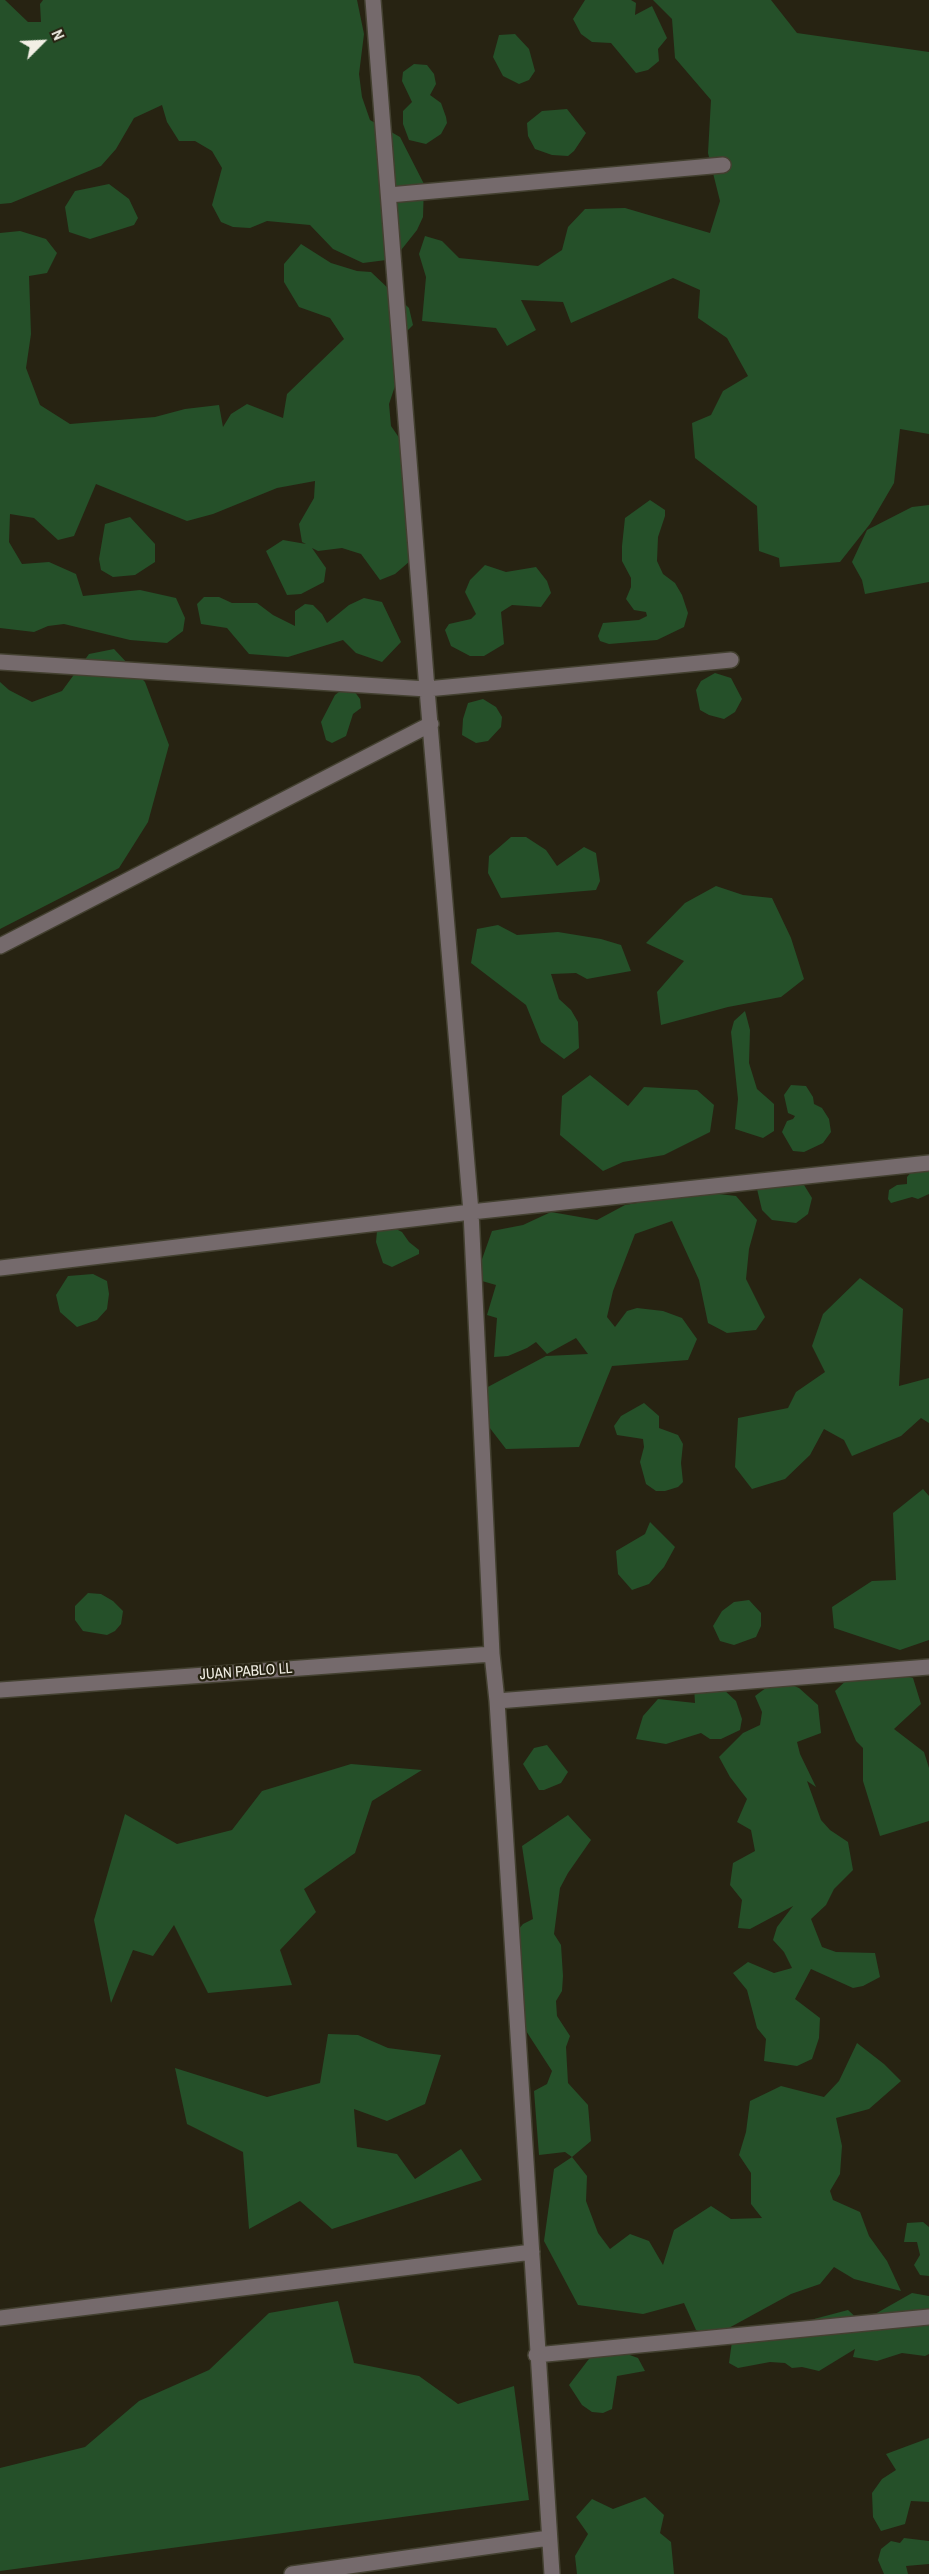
<!DOCTYPE html>
<style>
body{margin:0}
#map{position:relative;width:929px;height:2574px;overflow:hidden;background:#272312;font-family:"Archivo Narrow",sans-serif}
canvas{display:block}
.north{position:absolute;left:12px;top:12px;width:60px;height:60px;-webkit-text-stroke:4px #272312;paint-order:stroke;rotate:66deg;font-size:16px;font-weight:700;line-height:24px;text-align:center;color:#f2efe5}
.north::after{content:'';display:block;margin:auto;width:21px;height:27px;background:#f2efe5;clip-path:polygon(50% 0,100% 100%,50% 72%,0 100%)}
</style>
<div id="map">
<canvas width="929" height="2574"></canvas>
<div class="north">N</div>
</div>
<script>
const c = document.querySelector('canvas').getContext('2d');
c.lineJoin = 'round';
function paint(path, color) { c.fillStyle = color; c.fill(path, 'evenodd'); }
const toPath = rows => new Path2D(rows.map(r => 'M' + r).join(''));
function trace(path, color, width, dash) { c.strokeStyle = color; c.lineWidth = width; c.lineCap = dash ? 'butt' : 'round'; c.setLineDash(dash || []); c.stroke(path); }
function write(font, color, halo, rows, align = 'center') {
  c.font = font + ' "Archivo Narrow",sans-serif'; c.lineWidth = 4.5; c.setLineDash([]); c.textBaseline = 'middle'; c.strokeStyle = halo; c.fillStyle = color; for (const [text, x, y, turn = 0] of rows) {
    c.save(); c.translate(x, y); c.rotate((+turn || 0) * Math.PI / 180); c.textAlign = isNaN(turn) ? turn : align; if (halo) c.strokeText(text, 0, 0); c.fillText(text, 0, 0); c.restore();
  }
}
paint(toPath([
 [0,0,5,0,28,22,41,22,40,4,43,0,357,0,364,34,359,74,362,97,370,120,400,137,424,184,423,217,417,230,394,259,363,263,333,249,310,225,267,221,250,228,233,227,221,222,212,205,222,168,212,151,195,141,179,141,167,122,162,105,134,118,116,149,101,166,11,203,0,204],
 [585,0,631,0,636,3,635,15,652,6,667,38,658,49,659,61,648,70,636,73,611,43,592,42,581,34,573,19],
 [653,0,771,0,797,33,929,52,929,434,900,429,894,483,870,524,840,562,780,567,779,558,759,551,757,506,695,458,692,423,711,415,723,391,748,376,727,338,698,318,700,290,673,278,571,323,563,302,521,300,536,330,507,346,496,328,422,321,426,277,419,254,425,236,442,241,459,258,538,266,562,250,568,227,585,209,625,208,710,233,720,201,708,153,711,100,675,58,672,19],
 [515,34,529,49,535,71,529,80,519,84,503,76,493,57,499,35],
 [414,64,427,65,434,74,436,84,430,95,441,103,446,117,447,123,441,134,426,144,409,140,403,124,403,111,412,102,402,81,403,72],
 [567,109,586,133,574,151,568,156,552,155,535,149,528,136,527,123,542,111],
 [109,184,129,199,138,218,134,225,90,239,69,232,65,207,75,191],
 [20,231,46,239,57,253,47,273,29,276,31,334,26,368,40,405,70,424,155,417,185,409,219,405,223,427,231,414,247,404,283,418,287,394,344,339,330,318,299,307,284,282,284,264,301,244,331,263,357,271,371,272,409,308,413,325,400,338,402,365,389,404,391,426,409,452,417,555,395,574,380,580,361,554,342,548,318,551,312,548,326,568,324,582,301,594,287,595,266,551,283,540,306,544,302,542,299,524,314,498,315,481,277,488,213,514,187,521,96,484,74,536,58,540,34,518,10,514,9,542,22,564,49,562,76,574,83,596,140,590,176,598,185,618,183,631,167,643,130,640,64,624,48,626,34,632,0,628,0,233],
 [650,500,665,510,665,516,658,537,657,561,663,574,675,583,682,595,688,613,684,627,657,640,609,644,600,641,598,636,603,623,639,620,647,616,646,612,634,610,626,599,631,587,631,578,622,561,622,546,625,518],
 [929,505,929,582,865,594,862,580,852,562,867,530,912,507],
 [130,517,155,544,155,562,135,575,113,577,101,570,99,559,105,524],
 [485,565,506,572,536,567,547,581,551,593,541,607,512,605,501,612,504,644,484,656,470,656,451,646,445,630,449,624,471,619,476,614,465,592,470,580],
 [204,597,219,597,232,603,257,603,273,615,295,626,295,611,305,604,313,605,322,614,327,623,349,605,364,598,382,602,401,642,382,662,356,653,343,640,288,657,249,654,227,628,201,624,197,604],
 [114,649,145,682,169,745,148,822,119,868,0,929,0,682,9,690,32,702,62,691,89,654],
 [715,673,731,678,742,699,735,712,724,719,709,715,700,710,696,690,701,681],
 [349,684,360,699,361,708,353,714,346,736,332,743,326,740,321,722,335,695],
 [483,699,496,707,502,717,501,727,488,741,476,743,462,735,463,719,468,703],
 [511,837,526,837,546,850,557,866,584,847,596,853,600,881,596,890,501,898,488,873,489,856],
 [716,886,743,895,772,898,791,938,804,979,781,997,728,1007,661,1025,657,992,684,961,646,943,685,903],
 [498,925,517,935,558,932,601,939,621,945,631,971,587,979,576,973,551,974,559,999,571,1010,578,1022,579,1048,564,1059,541,1042,526,1005,471,963,477,929],
 [745,1011,750,1030,749,1063,757,1089,774,1104,774,1131,763,1138,735,1129,738,1099,731,1032,734,1021],
 [590,1075,628,1106,644,1087,697,1090,714,1105,710,1132,664,1155,623,1162,603,1171,560,1135,562,1096],
 [791,1085,806,1086,813,1097,814,1104,822,1108,829,1119,831,1132,823,1143,804,1152,793,1151,782,1132,787,1121,793,1119,795,1116,788,1113,784,1095],
 [929,1166,929,1194,918,1199,912,1197,891,1203,888,1199,889,1190,897,1185,907,1184,907,1177,912,1171],
 [783,1170,801,1180,812,1198,808,1214,796,1223,772,1220,762,1210,757,1189,771,1174],
 [702,1192,736,1196,757,1220,749,1249,746,1279,765,1317,756,1330,727,1333,708,1323,699,1280,672,1221,635,1234,613,1291,607,1317,615,1327,627,1311,637,1308,663,1311,682,1318,697,1339,688,1360,612,1366,579,1447,506,1449,486,1423,484,1389,546,1356,588,1354,576,1338,547,1354,536,1342,527,1348,508,1356,494,1357,497,1318,487,1315,496,1285,475,1279,492,1231,523,1225,551,1212,597,1220,625,1205],
 [388,1225,402,1232,409,1242,419,1250,419,1254,392,1267,383,1263,376,1242,377,1231],
 [93,1274,107,1281,109,1294,107,1309,97,1320,77,1327,60,1312,56,1295,68,1276],
 [860,1278,903,1309,899,1386,929,1378,929,1423,921,1418,901,1436,852,1456,844,1440,824,1429,810,1455,785,1479,752,1489,735,1467,738,1418,788,1408,796,1392,825,1372,812,1346,823,1314],
 [644,1403,659,1416,659,1428,678,1435,683,1444,681,1463,683,1482,678,1487,665,1491,656,1491,646,1484,640,1462,644,1447,643,1439,617,1435,614,1426,621,1416],
 [923,1489,929,1496,929,1640,900,1650,834,1628,832,1607,872,1581,896,1580,893,1513],
 [650,1522,675,1547,664,1567,649,1584,632,1590,618,1574,616,1551,645,1534],
 [88,1593,101,1594,113,1601,123,1611,121,1624,115,1631,107,1635,83,1631,75,1620,75,1606],
 [749,1600,761,1613,761,1626,756,1637,734,1645,720,1641,713,1626,722,1611,734,1602],
 [885,1670,913,1678,921,1704,894,1729,924,1752,929,1768,929,1821,880,1836,863,1781,863,1748,856,1741,835,1691,854,1673],
 [778,1679,799,1688,818,1705,821,1733,797,1742,800,1754,816,1787,807,1781,821,1820,830,1830,848,1842,853,1870,834,1889,826,1905,811,1919,822,1947,836,1952,875,1953,880,1977,863,1986,853,1988,811,1969,795,1999,820,2018,819,2038,812,2059,797,2066,764,2061,766,2039,757,2028,747,1990,733,1973,748,1962,774,1973,792,1968,784,1952,773,1940,777,1927,793,1906,750,1929,738,1928,742,1900,730,1885,733,1863,755,1851,751,1830,737,1822,747,1799,730,1777,719,1757,743,1733,760,1725,762,1712,755,1696],
 [694,1687,723,1689,736,1701,742,1719,740,1730,721,1739,710,1739,701,1733,666,1744,636,1739,643,1716,658,1699,695,1703],
 [547,1745,568,1772,561,1783,544,1790,539,1790,523,1764,534,1748],
 [351,1764,422,1770,372,1801,355,1853,304,1889,316,1912,280,1950,292,1985,208,1993,174,1925,153,1956,133,1950,111,2003,94,1920,125,1814,177,1844,232,1830,262,1791],
 [568,1815,591,1840,568,1873,560,1888,554,1934,561,1945,563,1976,562,1991,556,2001,557,2016,570,2036,566,2047,568,2083,588,2105,591,2141,572,2157,587,2176,586,2201,598,2233,610,2249,630,2234,649,2241,663,2265,674,2230,711,2206,731,2219,762,2218,751,2204,751,2173,739,2155,746,2132,750,2101,781,2086,824,2097,839,2081,857,2043,884,2064,901,2081,869,2109,836,2118,842,2146,840,2174,830,2191,833,2200,860,2212,869,2236,887,2261,901,2291,854,2279,834,2267,820,2284,791,2294,716,2335,696,2330,684,2303,643,2314,578,2305,544,2241,554,2169,572,2157,565,2152,539,2155,534,2091,547,2084,552,2071,508,2003,508,1942,523,1924,533,1919,522,1846],
 [328,2034,358,2035,388,2048,441,2055,425,2104,387,2121,354,2109,357,2147,397,2154,415,2179,461,2149,482,2180,332,2229,300,2201,249,2229,243,2152,187,2124,175,2068,267,2097,320,2083],
 [923,2222,929,2227,929,2276,920,2275,914,2265,920,2255,917,2242,904,2242,907,2223],
 [912,2293,929,2296,929,2354,925,2356,902,2353,877,2361,853,2357,855,2349,819,2371,802,2367,792,2368,785,2363,770,2362,738,2368,729,2363,733,2334,805,2333,814,2319,848,2310,861,2322],
 [338,2301,354,2363,419,2376,458,2404,514,2386,529,2500,0,2571,0,2468,85,2447,139,2401,209,2370,269,2313],
 [613,2349,638,2358,645,2371,617,2376,612,2409,603,2413,592,2412,582,2405,569,2385,595,2351],
 [929,2438,929,2502,911,2501,905,2524,881,2531,873,2517,872,2493,882,2479,896,2470,886,2454],
 [645,2497,664,2515,660,2533,671,2542,674,2574,577,2574,575,2556,588,2534,576,2517,592,2499,613,2509],
 [904,2538,929,2541,929,2564,906,2566,908,2574,884,2574,878,2560,881,2549,891,2541,900,2543]
]), '#255029');
const minor = toPath([
 [373,0,427,689,471,1212,492,1654,497,1701,552,2574],
 [389,195,723,165],
 [0,662,427,689,731,660],
 [0,946,431,724],
 [0,1268,471,1212,929,1163],
 [0,1690,492,1654],
 [497,1701,929,1667],
 [0,2318,532,2252],
 [536,2355,929,2317],
 [292,2574,549,2538]
]);
trace(minor, '#434030', 18);
trace(minor, '#756a6c', 15);
write('15px', '#f2efe5', '#272312', [
 ["JUAN PABLO LL",246,1672,-4]
]);
</script>
